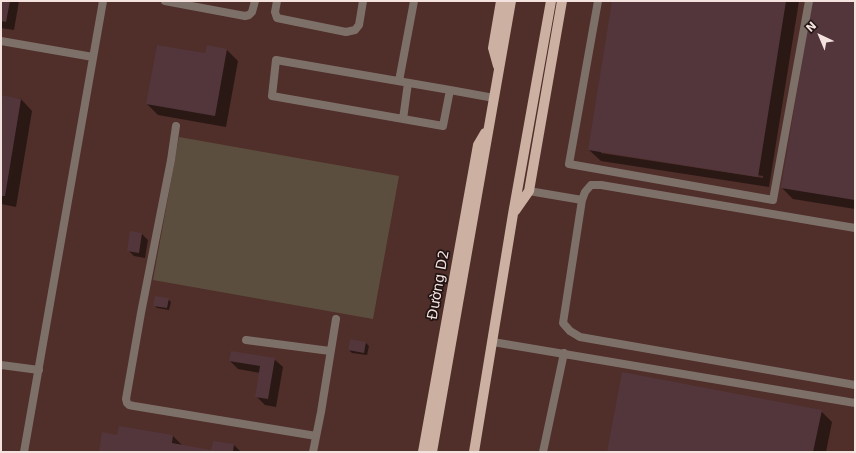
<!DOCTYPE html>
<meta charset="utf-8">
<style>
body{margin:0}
#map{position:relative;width:856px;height:453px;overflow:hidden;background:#412723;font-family:"DejaVu Sans",sans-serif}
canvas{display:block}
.frame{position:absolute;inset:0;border:2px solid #f4e2df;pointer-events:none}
.north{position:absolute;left:800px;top:16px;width:40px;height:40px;-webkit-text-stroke:3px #201312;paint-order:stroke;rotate:316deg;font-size:11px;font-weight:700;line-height:16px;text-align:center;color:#f4e2df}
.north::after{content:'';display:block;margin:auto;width:14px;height:18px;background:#f4e2df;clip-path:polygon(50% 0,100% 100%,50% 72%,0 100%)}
</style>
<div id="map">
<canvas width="856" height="453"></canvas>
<div class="frame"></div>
<div class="north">N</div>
</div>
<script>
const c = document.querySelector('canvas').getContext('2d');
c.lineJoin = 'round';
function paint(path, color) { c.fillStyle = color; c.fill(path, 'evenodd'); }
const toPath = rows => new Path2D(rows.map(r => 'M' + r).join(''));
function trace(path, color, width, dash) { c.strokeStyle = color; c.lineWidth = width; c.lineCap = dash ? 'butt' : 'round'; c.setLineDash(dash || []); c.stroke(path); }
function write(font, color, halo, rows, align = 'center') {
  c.font = font + ' "DejaVu Sans",sans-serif'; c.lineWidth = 3.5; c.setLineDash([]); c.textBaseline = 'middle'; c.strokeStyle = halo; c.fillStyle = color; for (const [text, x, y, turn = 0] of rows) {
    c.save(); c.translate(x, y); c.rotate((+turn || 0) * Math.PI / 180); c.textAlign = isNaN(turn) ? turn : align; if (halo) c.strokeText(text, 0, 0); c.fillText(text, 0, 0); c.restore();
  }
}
paint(toPath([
 [1,1,855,1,855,452,1,452]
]), '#502e29');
paint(toPath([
 [179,137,399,176,373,319,153,280]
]), '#5c4e3e');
paint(toPath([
 [1,1,19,1,14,30,1,28],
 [613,1,799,1,769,187,601,161,589,150],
 [601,151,763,176,763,178,601,153],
 [813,1,847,1,855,2,855,209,793,199,782,188],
 [227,50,238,61,226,127,158,115,147,104,206,55],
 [1,96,21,99,32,111,16,207,1,204],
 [131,232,142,234,148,240,145,258,134,256,128,250],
 [168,299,171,302,169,310,157,308,154,305],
 [351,340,366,343,369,346,367,355,352,353,349,350],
 [274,359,283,367,276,407,265,405,256,396,260,373,238,369,230,361],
 [821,411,832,422,826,452,608,452],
 [118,436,173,436,183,446,212,451,213,442,234,445,241,452,100,452]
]), '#0007');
paint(toPath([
 [1,1,10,1,6,22,1,21],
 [612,1,786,1,758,177,588,150],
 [812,1,855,1,855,200,781,188],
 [157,45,205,53,207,45,227,49,215,116,146,104],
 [1,95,21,99,5,196,1,196],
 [130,231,142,233,139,253,127,251],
 [155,296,169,298,167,308,153,306],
 [350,339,366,342,364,353,348,350],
 [231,351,275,358,268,399,255,397,260,366,229,361],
 [622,372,822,410,813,452,607,452],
 [119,426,173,435,172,443,211,450,213,441,234,444,233,452,99,452,102,432,117,435]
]), '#53363b');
trace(toPath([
 [165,1,245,16,249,15,252,12,255,1],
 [277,1,275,12,277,18,346,32,355,30,359,25,363,1],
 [598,1,569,164,773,200,809,1],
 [1,41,93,57],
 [399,81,414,1],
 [450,90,443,126,272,96,276,60,450,90,494,98],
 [403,119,408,83],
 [176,126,171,160,141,313,126,399,127,403,129,405,134,406,316,436],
 [529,191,582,200,585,192,591,185,601,185,855,228],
 [582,200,563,323,570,331,580,337,855,385],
 [246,340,330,351],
 [493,342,855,403],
 [1,365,39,370],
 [24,452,103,1],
 [313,452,321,412,336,319],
 [543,452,564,353]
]), '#7d7069', 8);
trace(toPath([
 [498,66,493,48,501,1],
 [515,211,529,191,562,1],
 [423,452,478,145,485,133],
 [432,452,511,1],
 [474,452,513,214,551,1]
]), '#ccb0a2', 10);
write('14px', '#f4e2df', '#201312', [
 ["Đường D2",439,285,-80]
]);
</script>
